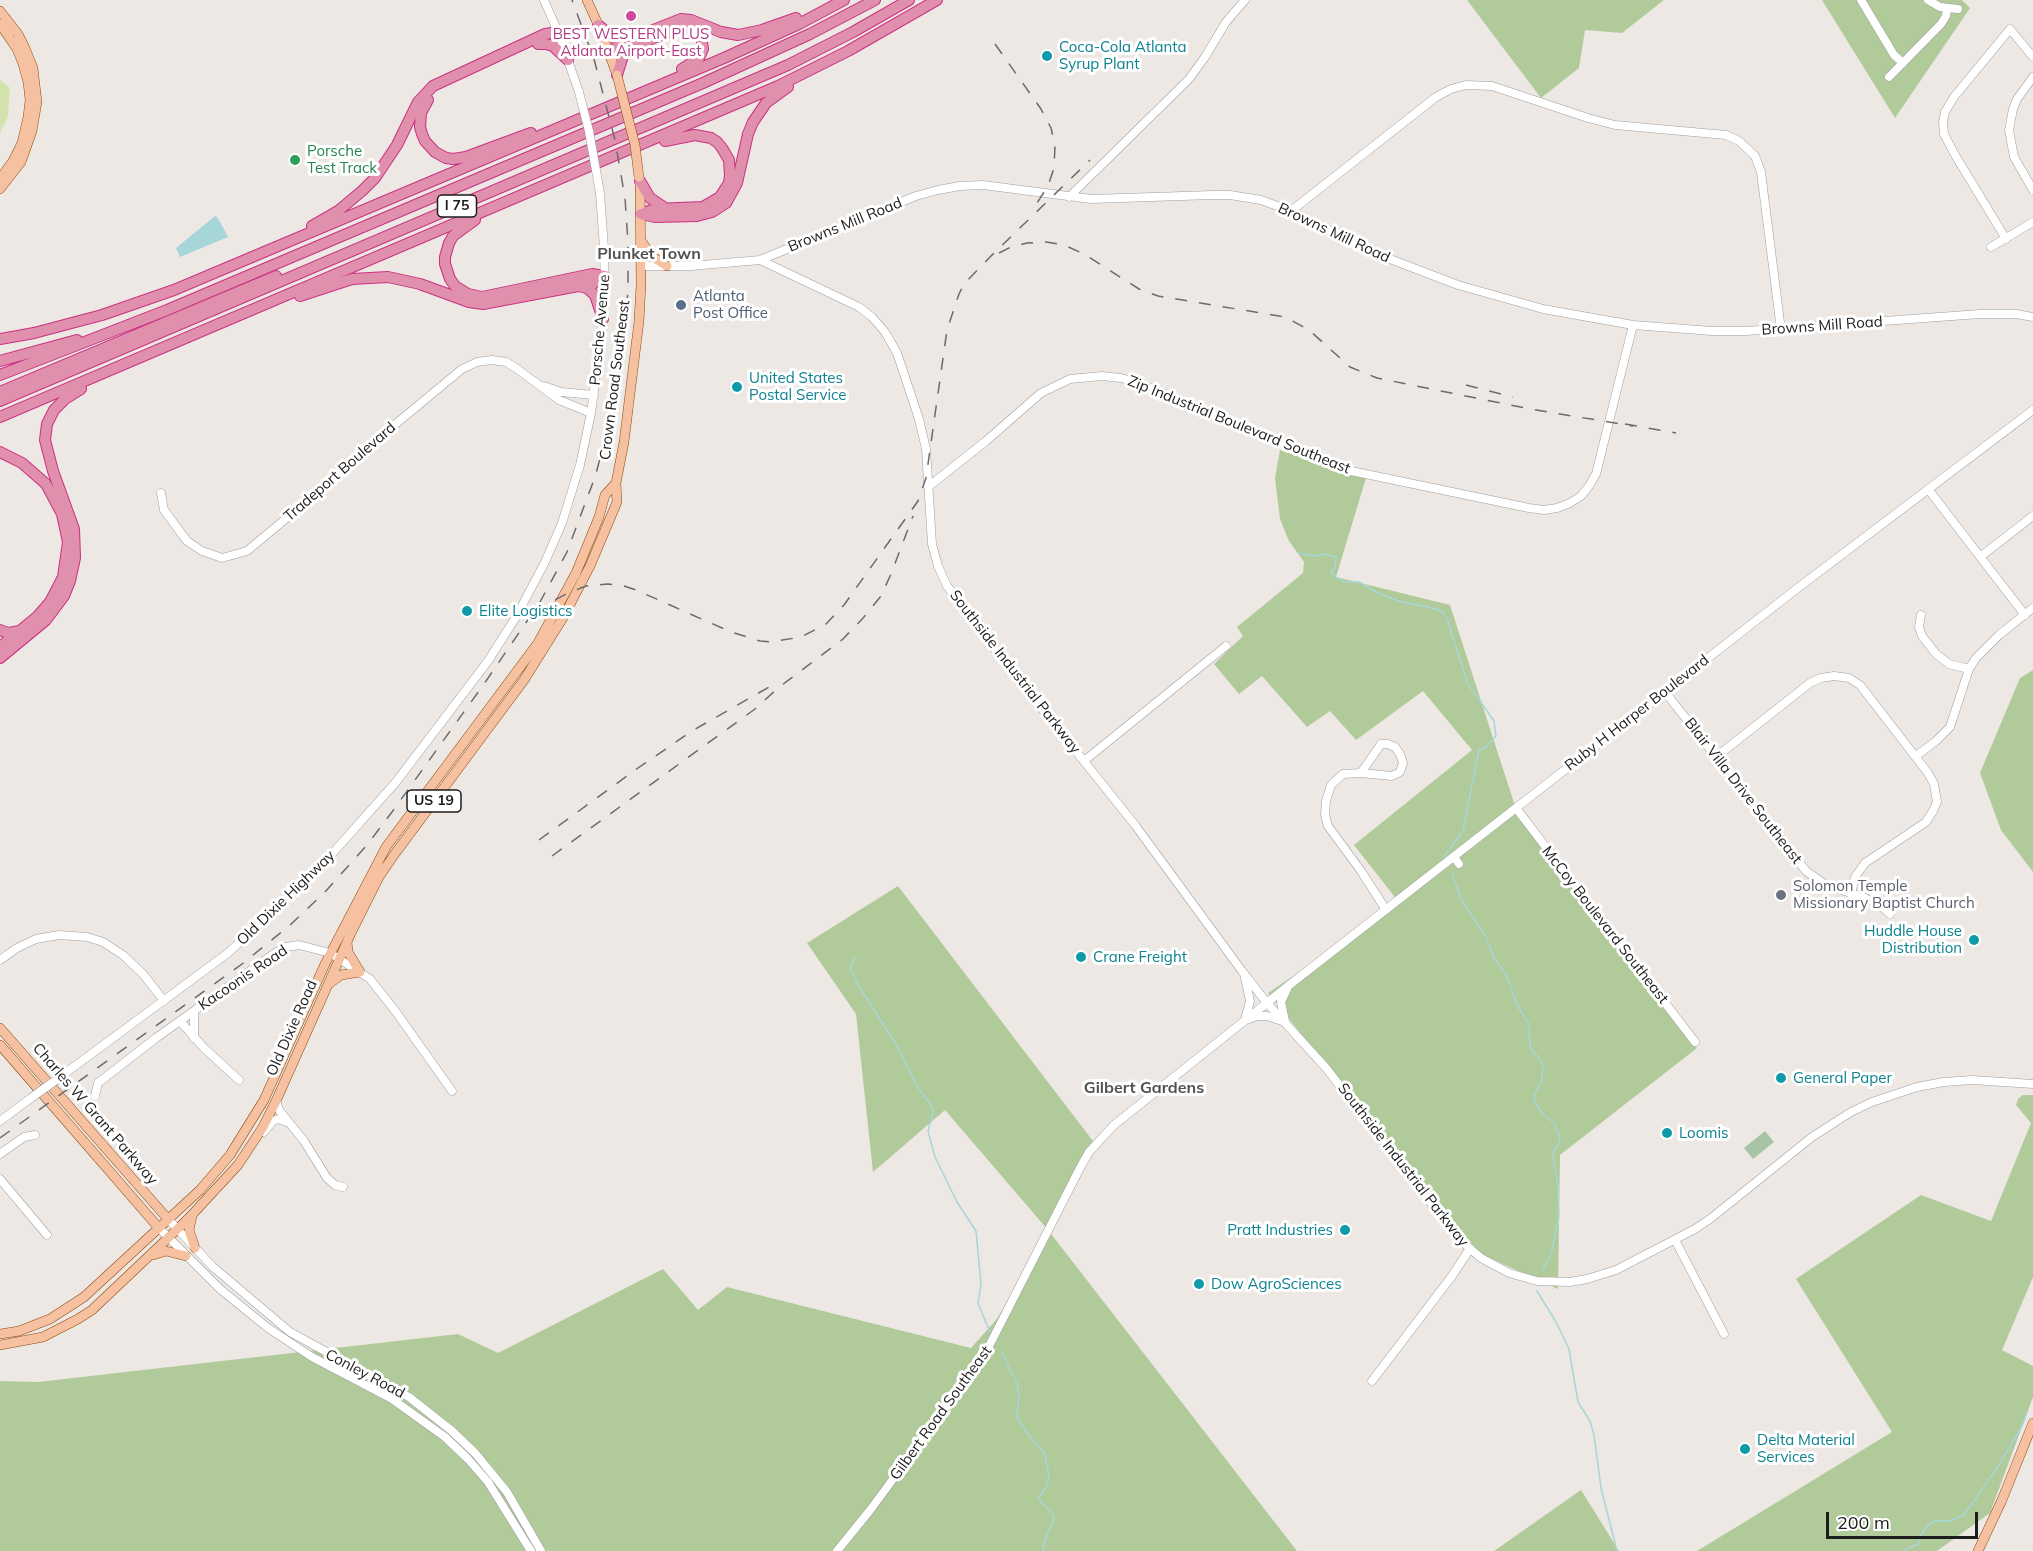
<!DOCTYPE html>
<style>
body{margin:0}
#map{position:relative;width:2033px;height:1551px;overflow:hidden;background:#ede8e3;font-family:Mulish,sans-serif}
canvas{display:block}
.scale{position:absolute;left:1826px;top:1512px;width:152px;height:27px;box-sizing:border-box;border:3px solid #1d1d1d;border-top:0;padding-left:8px;font-size:18px;line-height:21px;white-space:nowrap;color:#1d1d1d;-webkit-text-stroke:4px #fff;paint-order:stroke}
</style>
<div id="map">
<canvas width="2033" height="1551"></canvas>
<div class="scale">200 m</div>
</div>
<script>
const c = document.querySelector('canvas').getContext('2d');
c.lineJoin = 'round';
function paint(path, color) { c.fillStyle = color; c.fill(path, 'evenodd'); }
const toPath = rows => new Path2D(rows.map(r => 'M' + r).join(''));
function trace(path, color, width, dash) { c.strokeStyle = color; c.lineWidth = width; c.lineCap = dash ? 'butt' : 'round'; c.setLineDash(dash || []); c.stroke(path); }
function write(font, color, halo, rows, align = 'center') {
  c.font = font + ' Mulish,sans-serif'; c.lineWidth = 6; c.setLineDash([]); c.textBaseline = 'middle'; c.strokeStyle = halo; c.fillStyle = color; for (const [text, x, y, turn = 0] of rows) {
    c.save(); c.translate(x, y); c.rotate((+turn || 0) * Math.PI / 180); c.textAlign = isNaN(turn) ? turn : align; if (halo) c.strokeText(text, 0, 0); c.fillText(text, 0, 0); c.restore();
  }
}
paint(toPath([
 [0,80,10,88,8,117,0,133]
]), '#d2e4ac');
paint(toPath([
 [1467,0,1664,0,1622,33,1585,30,1579,68,1541,98],
 [1822,0,1962,0,1970,8,1895,118],
 [1280,450,1347,474,1366,478,1336,577,1450,605,1515,806,1697,1048,1560,1155,1558,1289,1479,1253,1268,993,1348,939,1398,901,1354,845,1472,750,1423,691,1356,740,1330,711,1307,727,1262,676,1239,694,1214,664,1243,636,1237,627,1303,573,1304,562,1289,541,1280,519,1275,478],
 [2033,670,2033,872,2001,830,1980,773,2020,678],
 [898,886,1096,1145,1048,1230,1297,1551,0,1551,0,1381,38,1382,458,1334,498,1353,663,1269,698,1310,727,1287,971,1348,996,1320,1020,1282,1048,1230,945,1110,873,1172,856,1014,807,943],
 [2023,1095,2033,1095,2033,1277,2002,1350,2033,1366,2033,1397,1990,1513,1937,1551,1697,1551,1892,1432,1796,1279,1921,1195,1991,1221,2031,1123,2016,1105,2018,1099],
 [1581,1490,1619,1551,1494,1551]
]), '#b1ca9a');
paint(toPath([
 [1765,1131,1774,1142,1753,1159,1744,1148]
]), '#a7c4a6');
paint(toPath([
 [215,216,218,218,228,237,180,257,176,248]
]), '#a6d6d8');
trace(toPath([
 [1299,553,1315,556,1323,554,1336,557,1335,567,1331,573,1337,578,1344,582,1359,582,1378,593,1399,601,1436,609,1443,612,1447,619,1468,684,1494,721,1496,736,1486,747,1479,750,1463,831,1445,855,1446,857],
 [1452,874,1461,899,1486,937,1494,958,1507,976,1517,1005,1529,1024,1530,1047,1534,1053,1540,1058,1543,1065,1542,1080,1535,1093,1534,1100,1542,1113,1554,1123,1560,1137,1559,1144,1554,1149,1553,1157,1558,1187,1559,1217,1551,1254,1543,1270],
 [855,957,850,969,856,982,894,1041,918,1087,932,1107,933,1113,928,1131,935,1157,957,1202,976,1231,981,1284,978,1303,990,1332],
 [1537,1291,1556,1322,1569,1349,1578,1402,1590,1421,1594,1435,1601,1488,1617,1551],
 [1001,1351,1017,1384,1019,1395,1017,1418,1028,1434,1045,1454,1049,1476,1047,1486,1039,1497,1041,1503,1051,1511,1054,1518,1044,1543,1043,1551],
 [1903,1551,1918,1544,1920,1536,1929,1524,1935,1521,1950,1521,1964,1515,1999,1465,2022,1426,2027,1412]
]), '#a6d6d8', 1.5);
const minor = toPath([
 [544,0,558,32,579,92],
 [1861,0,1894,55,1903,63],
 [1928,0,1940,7,1958,9],
 [1889,77,1941,24,1946,16,1947,9],
 [2033,77,2017,99,2013,109,2009,130,2014,157,2033,190],
 [1069,197,1189,79,1205,57,1226,22,1245,0],
 [1291,211,1436,97,1451,89,1466,85,1492,86,1588,118,1615,125,1726,135,1739,141,1755,156,1761,172,1781,330],
 [2006,239,1955,155,1944,134,1943,122,1945,112,1954,97,2010,29,2033,57],
 [1991,247,2033,222],
 [760,260,859,307,872,317,885,332,897,353,919,419,926,449,932,544,938,566,947,586,1011,670,1135,825,1242,971,1267,1003,1326,1068,1459,1239,1481,1258,1509,1273,1537,1281,1570,1282,1587,1279,1616,1270,1695,1229,1710,1219,1812,1137,1851,1112,1872,1102,1917,1087,1944,1082,1972,1080,2033,1084],
 [641,266,691,266,760,260,916,196,938,190,960,186,983,185,1091,199,1213,195,1230,195,1261,200,1291,211,1382,256,1458,285,1543,309,1633,325,1712,331,1747,331,1980,314,2016,314,2033,317],
 [544,386,561,392,594,395],
 [928,487,986,441,1041,393,1070,379,1102,376,1121,378,1139,383,1351,471,1529,508,1544,510,1557,508,1570,503,1581,496,1589,486,1596,474,1633,325],
 [1928,489,2025,615],
 [161,493,164,510,187,541,202,551,222,558,247,551,336,477,380,437,462,369,477,362,492,360,506,362,516,368,559,400,591,413],
 [1980,557,2033,516],
 [1921,615,1919,627,1922,636,1936,654,1949,664,1969,669],
 [1665,692,1806,871,1826,885,1863,897,1881,906,1890,914],
 [1381,744,1388,744,1395,747,1400,754,1403,763,1400,772,1392,776,1361,773,1381,744],
 [1916,756,1936,741,1950,727,1969,669,1976,658,1999,635,2033,608],
 [1716,757,1810,683,1821,678,1834,676,1849,678,1860,685,1928,773,1934,784,1937,802,1933,811,1926,822,1865,863,1855,877,1851,894],
 [1084,761,1226,646],
 [1361,773,1343,774,1331,785,1326,801,1325,815,1328,826,1361,871,1386,910],
 [1516,808,1695,1042],
 [1454,857,1459,864],
 [0,960,17,948,36,939,59,935,87,937,103,942,123,955,143,974,164,1001],
 [1245,978,1250,1001,1245,1020],
 [1249,1019,1256,1016,1267,1016,1285,1022],
 [180,1021,204,1048,239,1080],
 [1285,1021,1281,1002,1287,989],
 [194,1038,194,1011],
 [56,1080,228,953,315,873,396,782,488,661,516,617,545,562,562,523,580,465,591,413,602,329,605,289,604,248,600,193],
 [95,1096,98,1083,156,1038,275,953,286,947,299,945,330,953,370,979,396,1012,452,1091],
 [276,1101,279,1110,304,1141,327,1178,335,1185,343,1187],
 [0,1121,31,1098],
 [264,1132,273,1121,278,1119,287,1122],
 [0,1154,24,1137,35,1135],
 [0,1179,47,1235],
 [167,1218,213,1267,290,1332,409,1397,452,1431,475,1453,507,1492,541,1551],
 [158,1227,220,1289,268,1328,312,1357,392,1399,445,1437,468,1459,488,1482,531,1551],
 [1675,1240,1724,1334],
 [1372,1381,1452,1276,1469,1250],
 [837,1551,871,1509,985,1354,1080,1168,1089,1152,1114,1125,1288,986,1799,587,2033,410]
]);
const major = toPath([
 [587,0,601,31,617,75],
 [0,11,18,34,25,48,33,68,37,102,32,131,21,162,0,189],
 [0,24,17,49,23,64,28,82,30,100,28,117,22,143,13,161,0,179],
 [641,241,653,257,667,266],
 [330,983,341,975,360,972,348,952,347,942],
 [0,1028,167,1218],
 [0,1045,158,1227],
 [192,1216,189,1230,195,1248],
 [153,1255,166,1251,186,1256],
 [0,1334,19,1331,50,1319,84,1297,200,1190,230,1155,264,1100,325,964,386,847,538,643,576,573,599,517,605,495,616,483],
 [0,1345,43,1337,78,1319,92,1310,188,1219,238,1165,263,1127,276,1101,351,933,379,877,394,855,524,680,564,616,590,566,617,502,616,483,624,442,639,321,641,285,640,180],
 [1978,1551,2002,1500,2033,1423]
]);
const highway = toPath([
 [598,25,616,39,627,40],
 [538,44,546,44,553,46,568,60],
 [612,52,621,51,679,28,688,28,693,30,701,36,703,49,699,58,682,69],
 [609,53,628,40,681,19,691,20,721,32,738,35,762,30,796,18],
 [617,75,623,56,629,48],
 [428,100,421,113,420,127,422,134,425,141,435,152,446,158,453,159,466,157,531,133],
 [640,181,650,198,665,208],
 [646,212,655,209,703,207,720,197,729,183,730,175,729,160,722,148,717,142,711,138,695,135,665,141],
 [641,214,655,217,697,216,712,212,726,203,737,183,748,134,753,122,766,103,788,87],
 [475,220,453,236,449,243,445,257,445,264,450,279,455,286,468,294,482,297,592,274,605,276],
 [312,226,338,211,362,191,375,178,397,145,418,102,433,86,545,34,558,32],
 [578,286,587,288,595,295,603,319],
 [300,296,352,279,388,277,420,284,469,302,483,304,594,283,605,276],
 [0,339,34,333,102,315,174,290,724,58,799,24,844,0],
 [0,361,77,340],
 [0,375,167,310,703,83,810,34,875,0],
 [0,392,276,276],
 [0,401,788,65,853,32,909,0],
 [0,417,778,86,848,51,937,0],
 [0,452,22,463,46,484,62,514,68,542,63,577,50,602,37,617,0,647],
 [0,630,8,633,20,631],
 [0,658,46,620,64,596,70,581,75,558,74,529,53,471,45,440,47,424,54,410,65,399,81,389]
]);
trace(minor, '#9e9e9e', 9);
trace(major, '#8b480a', 10);
trace(highway, '#cb3082', 12);
trace(minor, '#fff', 8);
trace(major, '#f5c1a0', 9);
trace(highway, '#e08fad', 10);
trace(toPath([
 [995,44,1041,109,1051,128,1055,146,1054,168,1048,186,1037,203],
 [999,253,1011,247,1027,243,1046,242,1064,245,1084,254,1139,289,1158,296,1285,317,1309,330,1350,367,1377,378,1530,409,1633,426],
 [1466,385,1513,397],
 [1625,424,1676,433],
 [537,615,546,605,566,594,586,586,608,584,624,586,636,590,731,632,760,641,771,642,801,637,826,624,844,605,918,501,926,478,947,330,959,294,964,284,990,257,1090,160],
 [539,840,638,768,692,731,776,683],
 [552,856,755,709,778,688,843,639,864,617,881,596,891,574,913,516],
 [0,1138,242,964,289,926,325,892,367,845,392,812,484,684,540,602,567,552,595,477,614,407,625,334,628,289,628,243,625,198,615,140,594,59,572,0]
]), '#6b6b6b', 1.5, [12, 12]);
const minorBridge = toPath([
 [579,92,589,131,600,193],
 [31,1098,56,1080]
]);
const majorBridge = toPath([
 [617,75,635,145,639,177]
]);
trace(minorBridge, '#9e9e9e', 9, []);
trace(majorBridge, '#8b480a', 10, []);
trace(minorBridge, '#fff', 8);
trace(majorBridge, '#f5c1a0', 9);
for (const [x, y, r, color] of [
 [631,16,6,"#d1479c"],
 [1047,56,6,"#0f9aa8"],
 [295,160,6,"#2e9e5b"],
 [681,305,6,"#5c6f8a"],
 [737,387,6,"#0f9aa8"],
 [467,611,6,"#0f9aa8"],
 [1781,895,6,"#6b7280"],
 [1974,940,6,"#0f9aa8"],
 [1081,957,6,"#0f9aa8"],
 [1781,1078,6,"#0f9aa8"],
 [1667,1133,6,"#0f9aa8"],
 [1345,1230,6,"#0f9aa8"],
 [1199,1284,6,"#0f9aa8"],
 [1745,1449,6,"#0f9aa8"]
]) { const dot = new Path2D(); dot.arc(x, y, r, 0, 2 * Math.PI); c.fillStyle = color; c.fill(dot); trace(dot, '#fff', 2); }
for (const [x, y, w] of [
 [457,206,39],
 [434,801,54]
]) { const box = new Path2D(); box.roundRect(x - w / 2, y - 11, w, 22, 4.5); c.fillStyle = '#fff'; c.fill(box); trace(box, '#1d1d1d', 1.5); }
write('bold 14px', '#1d1d1d', null, [
 ["I 75",457,206],
 ["US 19",434,801]
]);
write('15px', '#b23c85', '#fff', [
 ["BEST WESTERN PLUS",631,34],
 ["Atlanta Airport-East",631,51]
]);
write('15px', '#0d838f', '#fff', [
 ["Coca-Cola Atlanta",1059,47],
 ["Syrup Plant",1059,64],
 ["United States",749,378],
 ["Postal Service",749,395],
 ["Elite Logistics",479,611],
 ["Huddle House",1962,931,"right"],
 ["Distribution",1962,948,"right"],
 ["Crane Freight",1093,957],
 ["General Paper",1793,1078],
 ["Loomis",1679,1133],
 ["Pratt Industries",1333,1230,"right"],
 ["Dow AgroSciences",1211,1284],
 ["Delta Material",1757,1440],
 ["Services",1757,1457]
], 'left');
write('15px', '#27864d', '#fff', [
 ["Porsche",307,151],
 ["Test Track",307,168]
], 'left');
write('15px', '#1d1d1d', '#fff', [
 ["Browns Mill Road",845,225,-22],
 ["Browns Mill Road",1334,233,25],
 ["Browns Mill Road",1822,326,-4],
 ["Porsche Avenue",600,330,-85],
 ["Crown Road Southeast",615,380,-83],
 ["Zip Industrial Boulevard Southeast",1239,425,22],
 ["Tradeport Boulevard",340,472,-41],
 ["Southside Industrial Parkway",1015,672,52],
 ["Ruby H Harper Boulevard",1637,713,-38],
 ["Blair Villa Drive Southeast",1743,791,52],
 ["Old Dixie Highway",286,898,-44],
 ["McCoy Boulevard Southeast",1605,925,52],
 ["Kacoonis Road",243,978,-34],
 ["Old Dixie Road",292,1028,-66],
 ["Charles W Grant Parkway",95,1114,49],
 ["Southside Industrial Parkway",1403,1165,52],
 ["Conley Road",365,1374,28],
 ["Gilbert Road Southeast",941,1413,-54]
]);
write('15px', '#4e5e75', '#fff', [
 ["Atlanta",693,296],
 ["Post Office",693,313]
], 'left');
write('15px', '#5b616d', '#fff', [
 ["Solomon Temple",1793,886],
 ["Missionary Baptist Church",1793,903]
], 'left');
write('bold 16px', '#505050', '#fff', [
 ["Plunket Town",649,254],
 ["Gilbert Gardens",1144,1088]
]);
</script>
